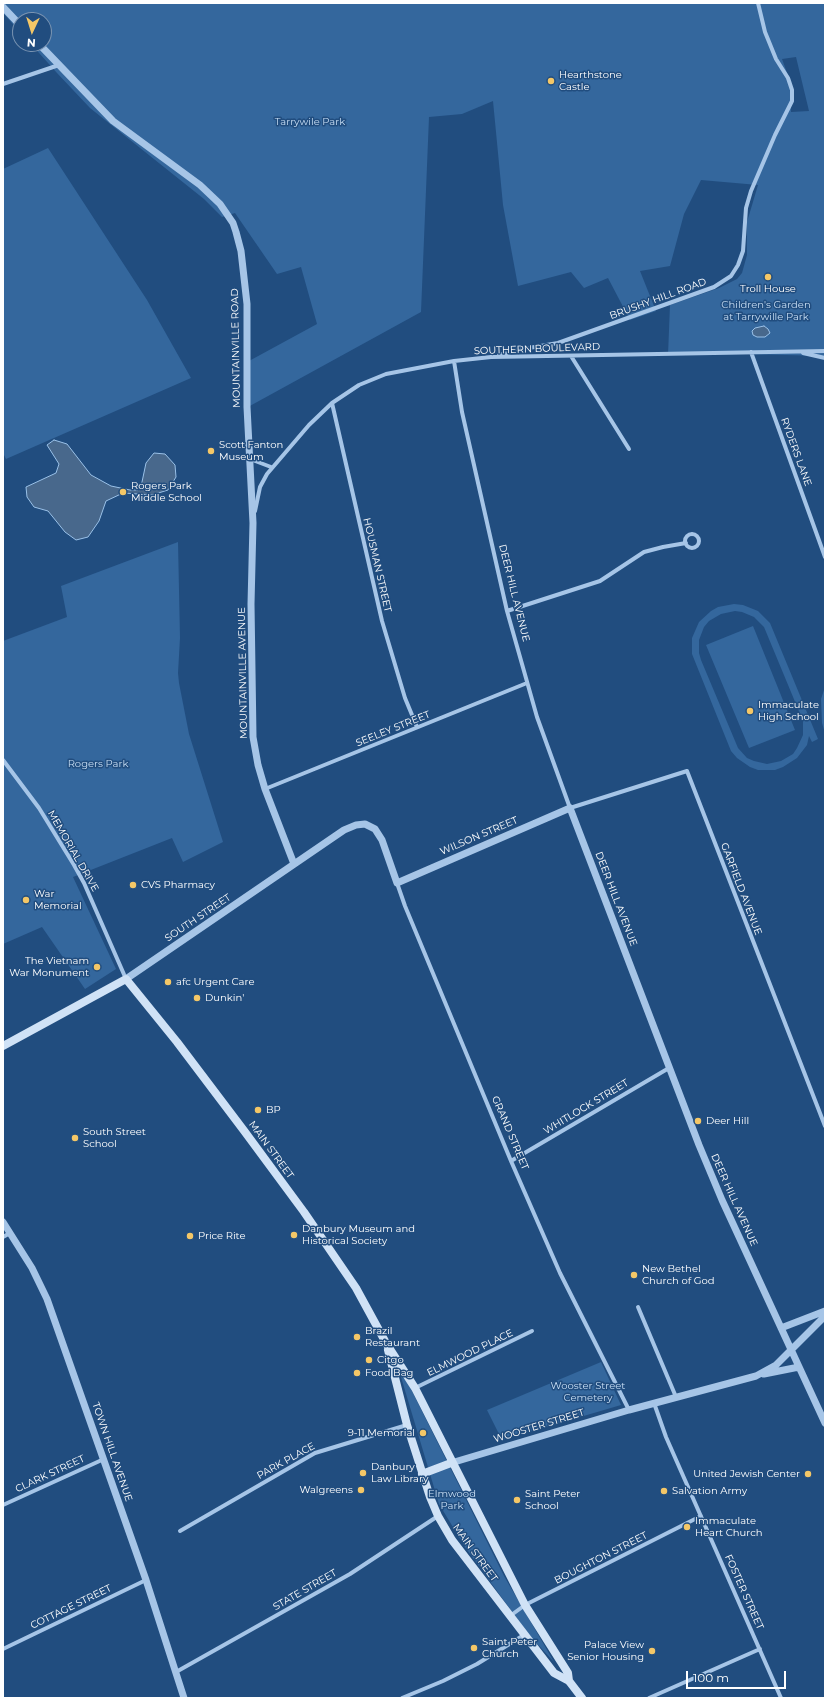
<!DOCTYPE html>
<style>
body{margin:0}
#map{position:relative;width:828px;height:1701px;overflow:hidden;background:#214d7f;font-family:Montserrat,sans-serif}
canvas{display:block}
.frame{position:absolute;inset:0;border:4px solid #fff;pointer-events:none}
.north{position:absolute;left:12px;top:12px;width:40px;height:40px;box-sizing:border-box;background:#214d7f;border:1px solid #7a94b2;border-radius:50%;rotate:184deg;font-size:11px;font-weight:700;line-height:16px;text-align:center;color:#fff}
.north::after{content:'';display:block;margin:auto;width:14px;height:18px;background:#f4c767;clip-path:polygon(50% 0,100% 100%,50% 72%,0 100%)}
.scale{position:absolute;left:686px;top:1671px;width:100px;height:18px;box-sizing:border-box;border:2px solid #fff;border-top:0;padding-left:5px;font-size:12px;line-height:14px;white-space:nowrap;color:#fff;-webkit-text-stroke:3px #214d7f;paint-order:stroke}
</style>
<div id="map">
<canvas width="828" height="1701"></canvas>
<div class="frame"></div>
<div class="north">N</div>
<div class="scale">100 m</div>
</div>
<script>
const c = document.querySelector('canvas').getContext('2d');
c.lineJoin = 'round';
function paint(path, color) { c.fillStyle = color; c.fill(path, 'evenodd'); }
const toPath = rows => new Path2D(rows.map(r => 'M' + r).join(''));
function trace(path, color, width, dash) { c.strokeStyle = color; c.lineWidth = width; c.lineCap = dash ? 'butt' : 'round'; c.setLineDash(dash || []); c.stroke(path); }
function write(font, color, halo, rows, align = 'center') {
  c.font = font + ' Montserrat,sans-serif'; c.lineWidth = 3; c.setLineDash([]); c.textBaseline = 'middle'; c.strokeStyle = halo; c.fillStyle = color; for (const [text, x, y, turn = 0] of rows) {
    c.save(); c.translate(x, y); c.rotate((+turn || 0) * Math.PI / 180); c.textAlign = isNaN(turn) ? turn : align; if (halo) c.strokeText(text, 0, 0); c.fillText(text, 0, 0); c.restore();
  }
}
paint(toPath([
 [3,3,825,3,825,356,746,354,668,355,670,305,719,288,737,279,742,273,747,255,747,222,758,185,701,180,684,214,670,266,640,271,656,311,630,320,608,278,584,288,571,272,518,286,503,205,493,101,462,114,429,117,421,312,248,407,249,361,317,324,301,267,277,274,235,213,222,217,204,199,90,108,57,73,31,44,44,44,44,20,20,20,20,32,3,13],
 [796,57,809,111,791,112,790,81,782,59],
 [48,148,147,300,191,378,6,459,3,453,3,169],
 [178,542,180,638,178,673,179,683,189,734,223,842,183,862,172,838,73,877,116,969,85,989,42,927,3,944,3,641,67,617,61,586],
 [734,604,743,605,758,611,770,623,818,739,812,742,809,736,807,745,797,758,783,767,775,770,758,770,750,767,737,758,731,751,692,654,692,638,699,622,711,611,718,607],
 [735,611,742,612,754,617,764,627,803,721,803,735,797,748,793,754,781,761,767,764,754,761,747,758,738,748,701,660,699,653,699,640,704,627,709,621,721,614],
 [753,626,795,730,749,748,706,645],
 [825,687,825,733,822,723,821,699],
 [601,1362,621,1405,502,1440,487,1410],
 [404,1375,504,1576,554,1662,529,1635,465,1547,439,1504,401,1377]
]), '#34679d');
const water = toPath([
 [764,326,768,329,770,333,765,337,757,337,753,335,752,331,755,328,764,326],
 [54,440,67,444,91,475,111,486,130,490,138,490,142,482,146,463,154,453,165,454,175,465,176,477,168,490,152,495,123,493,106,501,99,521,88,537,76,540,65,532,48,511,34,507,27,497,26,487,56,473,59,464,47,445,54,440]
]);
paint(water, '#48688c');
trace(water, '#9ac1e8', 1);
trace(toPath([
 [3,84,59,65],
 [751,352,825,557],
 [803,353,825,358],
 [499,355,517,350,558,343,714,287,731,276,738,265,743,251,746,208,751,191,775,135,792,101,792,90,788,78,776,59,765,32,758,3],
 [571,356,629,449],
 [454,361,462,412,507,611,537,717,570,808,687,771,825,1126],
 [332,403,382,621,405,698,417,727],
 [250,459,271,467],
 [255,511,260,487,267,474,309,425,332,403,359,385,386,374,454,361,491,357,825,351],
 '685 541a7 7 0 1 1 14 0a7 7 0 1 1-14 0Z',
 [507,611,600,581,644,552,663,547,686,543],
 [3,760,39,808,74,865,84,883,126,979],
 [265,789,527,683],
 [397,883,405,906,511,1161,560,1273,629,1410],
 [511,1161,669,1068],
 [3,1237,10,1233],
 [638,1307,676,1397],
 [415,1388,532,1331],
 [654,1403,666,1437,781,1698],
 [3,1505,104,1459],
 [180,1531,315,1453,407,1425],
 [510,1616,525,1605,701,1516],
 [3,1649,146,1580],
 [176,1672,350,1574,438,1516],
 [402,1698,443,1681,477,1664,524,1635],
 [649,1698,760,1649]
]), '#a6c5e7', 4);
trace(toPath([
 [3,7,20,25],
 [39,44,113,121,200,185,220,204,233,223,236,232,241,251,247,304,247,407,253,523,251,604,253,737,258,765,265,789,294,864],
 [126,979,344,830,356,825,365,824,375,829,382,840,397,883,570,808,699,1145,722,1200,825,1423],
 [3,1222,32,1268,47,1299,146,1580,184,1698],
 [781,1328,825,1311],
 [764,1374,799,1367],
 [451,1463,629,1410,756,1376,776,1365,825,1316]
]), '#a6c5e7', 7);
trace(toPath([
 [3,1046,126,979,177,1042,245,1132,304,1212,356,1288,386,1343,415,1388,525,1605,568,1673,569,1681],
 [388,1350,407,1425,430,1497,438,1516,452,1540,554,1673,569,1681,582,1698],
 [422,1474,451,1463]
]), '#d0e2f6', 8);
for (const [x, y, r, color] of [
 [551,81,4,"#f4c767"],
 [768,277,4,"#f4c767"],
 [211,451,4,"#f4c767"],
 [123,492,4,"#f4c767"],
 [750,711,4,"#f4c767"],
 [133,885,4,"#f4c767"],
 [26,900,4,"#f4c767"],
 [97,967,4,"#f4c767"],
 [168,982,4,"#f4c767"],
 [197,998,4,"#f4c767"],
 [258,1110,4,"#f4c767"],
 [698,1121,4,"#f4c767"],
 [75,1138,4,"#f4c767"],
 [294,1235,4,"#f4c767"],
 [190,1236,4,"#f4c767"],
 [634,1275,4,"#f4c767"],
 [357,1337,4,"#f4c767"],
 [369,1360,4,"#f4c767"],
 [357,1373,4,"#f4c767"],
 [423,1433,4,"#f4c767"],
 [363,1473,4,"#f4c767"],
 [808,1474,4,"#f4c767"],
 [361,1490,4,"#f4c767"],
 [664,1491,4,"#f4c767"],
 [517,1500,4,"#f4c767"],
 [687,1527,4,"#f4c767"],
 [474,1648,4,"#f4c767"],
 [652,1651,4,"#f4c767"]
]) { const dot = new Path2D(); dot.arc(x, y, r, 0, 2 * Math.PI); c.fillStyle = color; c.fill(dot); trace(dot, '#214d7f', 1.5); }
write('10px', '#fff', '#214d7f', [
 ["Hearthstone",559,75],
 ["Castle",559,87],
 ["Troll House",768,289,"center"],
 ["Scott Fanton",219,445],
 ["Museum",219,457],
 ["Rogers Park",131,486],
 ["Middle School",131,498],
 ["Immaculate",758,705],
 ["High School",758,717],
 ["CVS Pharmacy",141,885],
 ["War",34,894],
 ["Memorial",34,906],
 ["The Vietnam",89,961,"right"],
 ["War Monument",89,973,"right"],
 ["afc Urgent Care",176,982],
 ["Dunkin'",205,998],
 ["BP",266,1110],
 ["Deer Hill",706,1121],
 ["South Street",83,1132],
 ["School",83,1144],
 ["Danbury Museum and",302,1229],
 ["Historical Society",302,1241],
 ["Price Rite",198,1236],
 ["New Bethel",642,1269],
 ["Church of God",642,1281],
 ["Brazil",365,1331],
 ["Restaurant",365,1343],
 ["Citgo",377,1360],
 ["Food Bag",365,1373],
 ["9-11 Memorial",415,1433,"right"],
 ["Danbury",371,1467],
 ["Law Library",371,1479],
 ["United Jewish Center",800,1474,"right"],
 ["Walgreens",353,1490,"right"],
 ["Salvation Army",672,1491],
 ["Saint Peter",525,1494],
 ["School",525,1506],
 ["Immaculate",695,1521],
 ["Heart Church",695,1533],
 ["Saint Peter",482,1642],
 ["Church",482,1654],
 ["Palace View",644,1645,"right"],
 ["Senior Housing",644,1657,"right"]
], 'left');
write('10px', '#c9dff5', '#214d7f', [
 ["Tarrywile Park",310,122],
 ["Children's Garden",766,305],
 ["at Tarrywille Park",766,317],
 ["Rogers Park",98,764],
 ["Wooster Street",588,1386],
 ["Cemetery",588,1398],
 ["Elmwood",452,1494],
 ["Park",452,1506]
]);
write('10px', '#fff', '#214d7f', [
 ["BRUSHY HILL ROAD",658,299,-20],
 ["MOUNTAINVILLE ROAD",236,348,-91],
 ["SOUTHERN BOULEVARD",537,349,-2],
 ["RYDERS LANE",796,452,70],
 ["HOUSMAN STREET",377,565,77],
 ["DEER HILL AVENUE",514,593,76],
 ["MOUNTAINVILLE AVENUE",243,673,-91],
 ["SEELEY STREET",393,729,-22],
 ["WILSON STREET",479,836,-23],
 ["MEMORIAL DRIVE",73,851,60],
 ["GARFIELD AVENUE",741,889,69],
 ["DEER HILL AVENUE",616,899,69],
 ["SOUTH STREET",198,918,-34],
 ["WHITLOCK STREET",586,1107,-31],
 ["GRAND STREET",510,1133,67],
 ["MAIN STREET",271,1150,54],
 ["DEER HILL AVENUE",734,1200,66],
 ["ELMWOOD PLACE",470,1353,-26],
 ["WOOSTER STREET",539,1426,-17],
 ["TOWN HILL AVENUE",112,1452,71],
 ["PARK PLACE",286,1461,-29],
 ["CLARK STREET",50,1474,-25],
 ["MAIN STREET",475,1553,54],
 ["BOUGHTON STREET",601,1558,-27],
 ["STATE STREET",305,1590,-30],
 ["FOSTER STREET",744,1592,66],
 ["COTTAGE STREET",71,1607,-26]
]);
</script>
